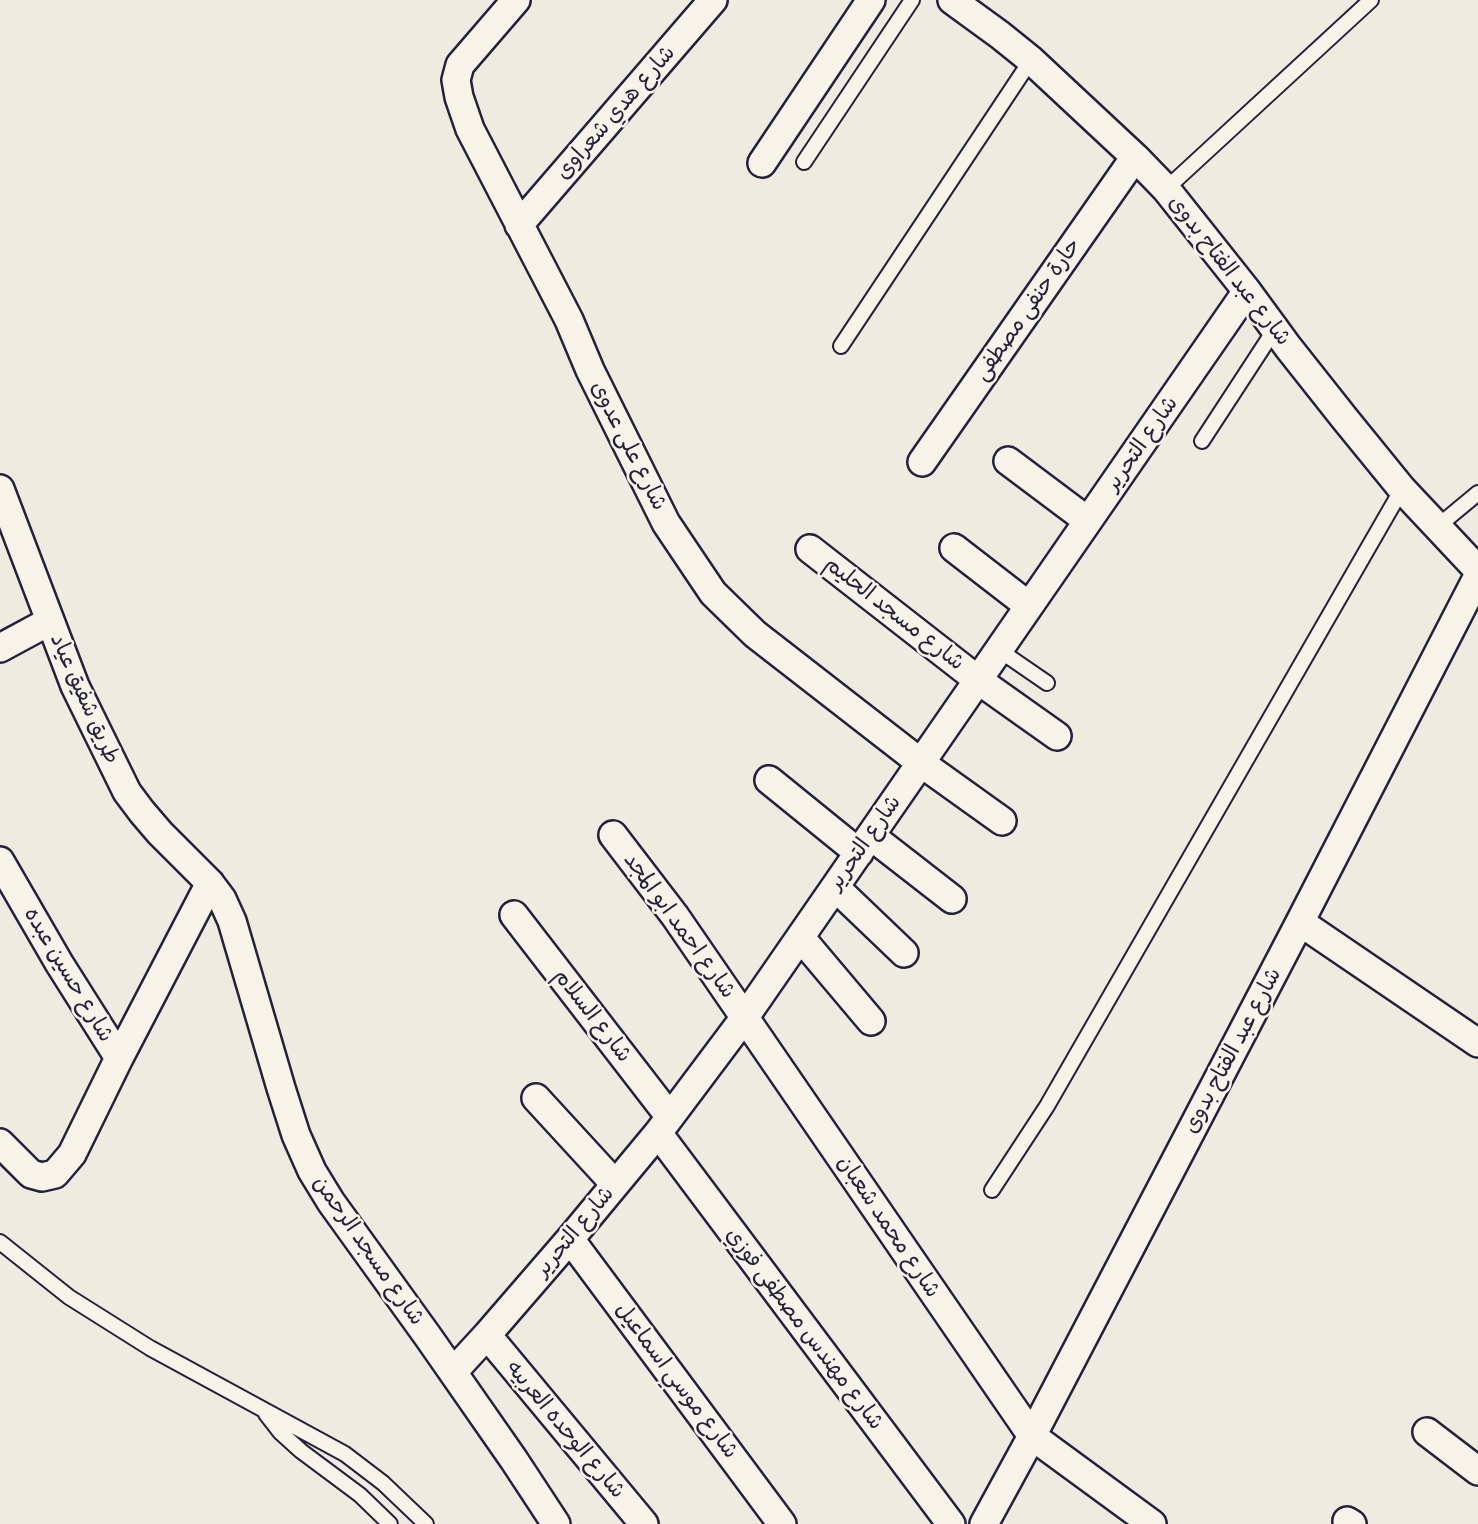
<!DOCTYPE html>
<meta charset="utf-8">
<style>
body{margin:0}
canvas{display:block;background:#eeebe1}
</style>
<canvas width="1478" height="1524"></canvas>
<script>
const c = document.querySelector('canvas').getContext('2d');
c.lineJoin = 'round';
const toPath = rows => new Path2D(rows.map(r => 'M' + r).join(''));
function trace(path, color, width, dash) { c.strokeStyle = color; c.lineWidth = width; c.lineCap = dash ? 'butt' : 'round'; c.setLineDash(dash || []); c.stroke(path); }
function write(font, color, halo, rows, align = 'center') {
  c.font = font + ' Itim,"Playpen Sans Arabic",sans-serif'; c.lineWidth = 5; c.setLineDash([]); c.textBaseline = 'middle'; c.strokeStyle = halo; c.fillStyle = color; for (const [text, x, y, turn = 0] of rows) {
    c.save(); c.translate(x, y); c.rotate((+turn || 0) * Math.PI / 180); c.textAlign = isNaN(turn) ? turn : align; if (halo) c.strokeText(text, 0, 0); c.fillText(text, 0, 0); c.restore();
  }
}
const service = toPath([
 [804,162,912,0],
 [1166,189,1371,0],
 [841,346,1031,60],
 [1202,441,1275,329],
 [1437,527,1478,493],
 [999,650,1047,683],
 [992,1190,1047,1106,1402,489],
 [0,1242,69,1297,150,1348,345,1454,383,1483,426,1524],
 [266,1414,280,1432,301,1451,360,1495,390,1524]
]);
const minor = toPath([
 [516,0,460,65,456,80,459,97,470,129,569,320,590,370,666,523,713,593,755,634,921,763,1002,821],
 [952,0,1000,35,1031,60,1135,157,1166,189,1247,291,1288,347,1345,419,1402,489,1478,570],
 [762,163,871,0],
 [519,225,713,0],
 [1008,461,1088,521],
 [922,462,1135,157],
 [0,489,75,686,127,792,142,812,160,833,210,883,222,899,232,921,281,1088,296,1135,312,1171,331,1202,429,1338,514,1460,556,1524],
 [954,548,1029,606],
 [810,549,978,680,1057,736],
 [0,648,50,621],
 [769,780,859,853],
 [613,835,675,916,1032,1436,1152,1524],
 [871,836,952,899],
 [0,861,59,963,119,1058],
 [835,887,904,953],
 [514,915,670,1117],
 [1300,922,1478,1043],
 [801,938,871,1021],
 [536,1098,615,1184],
 [658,1133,951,1524],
 [0,1143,31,1174,42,1177,55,1174,72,1154,119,1058,210,883],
 [570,1239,782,1524],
 [487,1335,644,1524],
 [453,1372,487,1335,570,1239,658,1133,745,1017,1247,291],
 [1427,1432,1478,1471],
 [1347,1521,1352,1524],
 [984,1524,1032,1436,1300,922,1478,576]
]);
trace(service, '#22223b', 18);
trace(minor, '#22223b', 32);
trace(service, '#f7f3e8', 14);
trace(minor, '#f7f3e8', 27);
write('22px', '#22223b', '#f7f3e8', [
 ["شارع هدي شعراوى",616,113,-49],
 ["شارع عبد الفتاح بدوى",1229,271,52],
 ["حارة حنفى مصطفى",1028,310,-55],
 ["شارع التحرير",1142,444,-55],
 ["شارع على عدوى",628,446,63],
 ["شارع مسجد الحليم",894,614,38],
 ["طريق شفيق عياد",84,699,66],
 ["شارع التحرير",865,843,-55],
 ["شارع احمد ابو المجد",679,926,54],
 ["شارع حسين عبده",68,975,59],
 ["شارع السلام",592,1016,52],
 ["شارع عبد الفتاح بدوى",1233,1051,-62],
 ["شارع محمد شعبان",888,1227,56],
 ["شارع التحرير",575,1232,-50],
 ["شارع مسجد الرحمن",368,1251,55],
 ["شارع مهندس مصطفى فوزي",804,1329,53],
 ["شارع موسي اسماعيل",676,1381,53],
 ["شارع الوحده العربيه",565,1430,50]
]);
</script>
